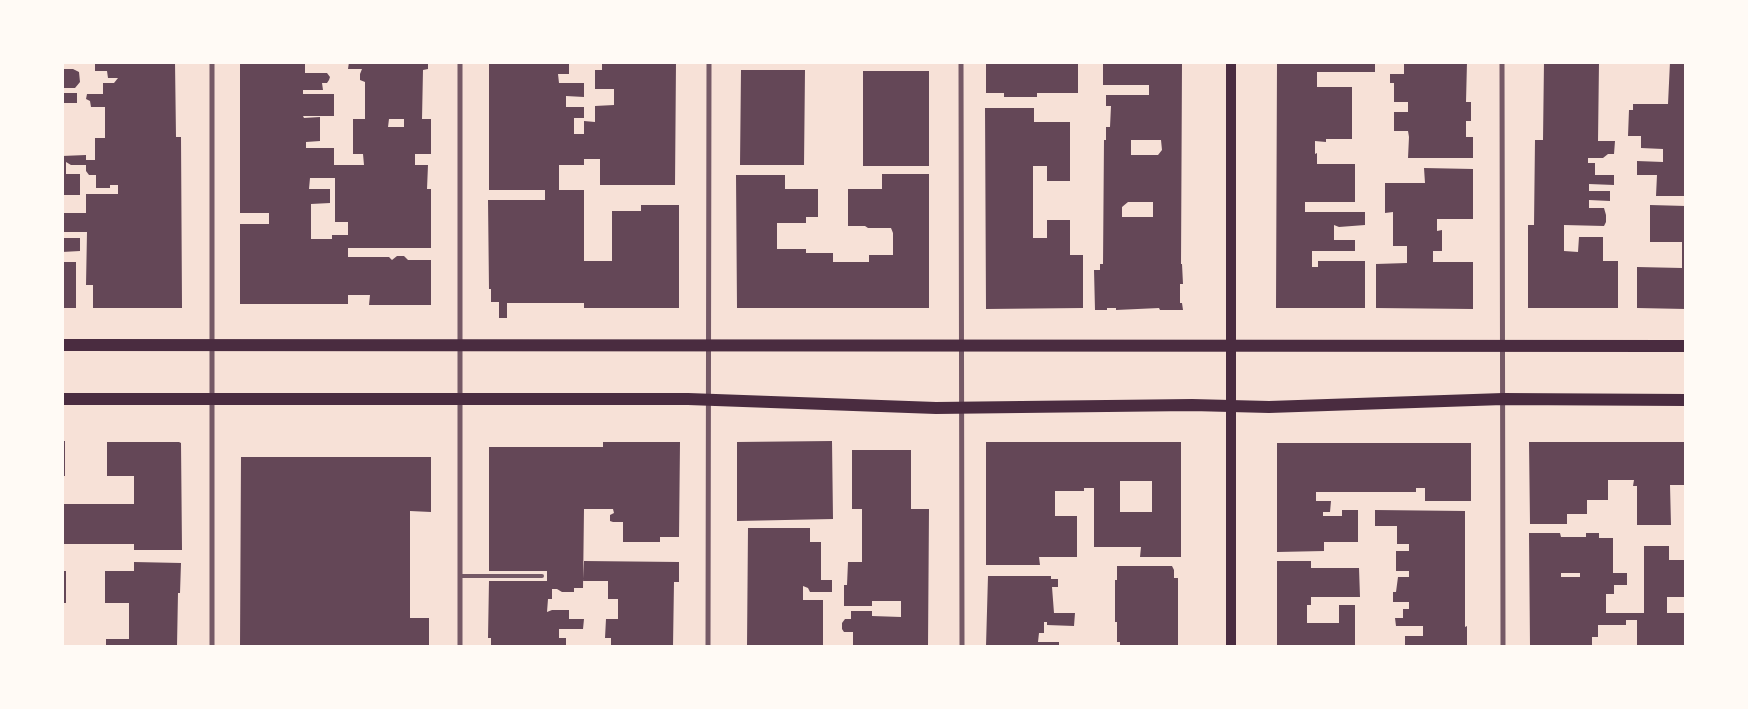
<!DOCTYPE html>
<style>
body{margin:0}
#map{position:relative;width:1748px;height:709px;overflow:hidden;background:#f7e1d7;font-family:"DejaVu Sans",sans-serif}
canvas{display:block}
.frame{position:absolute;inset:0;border:64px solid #fffaf5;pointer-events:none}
</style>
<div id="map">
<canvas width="1748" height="709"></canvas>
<div class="frame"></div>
</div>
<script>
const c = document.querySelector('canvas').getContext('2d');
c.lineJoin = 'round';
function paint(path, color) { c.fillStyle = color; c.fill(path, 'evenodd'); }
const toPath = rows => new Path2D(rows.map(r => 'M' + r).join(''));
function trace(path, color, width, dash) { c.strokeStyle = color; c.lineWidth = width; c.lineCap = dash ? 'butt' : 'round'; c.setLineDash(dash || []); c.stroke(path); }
paint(toPath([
 [95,62,175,62,176,137,181,137,182,308,93,308,93,285,86,285,87,232,62,232,62,213,86,213,86,194,118,194,118,185,110,185,110,188,96,188,96,175,89,175,86,171,86,165,71,165,66,162,66,174,80,174,80,195,62,195,62,156,86,155,86,160,95,160,95,138,105,138,105,107,91,107,90,101,86,99,87,94,103,94,103,83,114,83,118,78,108,78,107,71,95,71],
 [240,62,305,62,305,73,327,73,330,77,329,80,327,83,322,83,323,90,303,90,303,94,334,94,334,116,303,116,304,118,320,117,320,141,306,142,306,148,334,148,334,165,364,165,363,154,353,154,353,119,365,119,365,82,360,80,360,74,362,69,348,69,349,62,428,62,428,69,423,70,422,119,431,119,431,154,415,154,415,165,428,165,427,189,431,189,431,248,348,248,348,257,389,257,392,260,397,256,404,256,408,260,431,260,431,305,369,305,370,295,348,295,348,304,240,304,240,224,269,224,269,213,240,213],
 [389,119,404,119,404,127,388,127],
 [310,178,335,178,335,222,348,222,348,235,332,235,332,239,311,239,311,204,330,203,330,189,309,189],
 [489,62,558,62,558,64,569,64,569,74,558,74,559,83,584,83,584,97,566,96,566,107,584,107,584,118,574,118,574,134,584,134,584,121,595,122,595,106,614,105,614,89,595,89,595,70,602,70,602,62,676,62,675,185,600,185,600,159,584,159,584,165,559,165,559,190,584,190,584,261,612,261,612,211,641,211,641,205,679,205,679,308,584,308,584,303,507,303,507,318,499,318,499,302,491,302,491,289,489,289,488,200,545,200,545,190,489,190],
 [986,62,1078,62,1078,93,1037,93,1037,97,1004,97,1004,93,986,93],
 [1103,62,1182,62,1181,264,1182,264,1183,284,1180,284,1180,303,1182,303,1183,310,1160,310,1159,308,1116,310,1116,308,1107,308,1107,310,1095,310,1094,270,1100,270,1100,264,1103,264,1104,140,1106,140,1106,127,1110,127,1111,106,1106,106,1106,95,1149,95,1149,85,1103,85],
 [1131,140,1161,140,1162,150,1158,155,1131,155],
 [1128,202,1153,202,1153,217,1122,217,1122,207],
 [1277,62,1375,62,1375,72,1317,72,1317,87,1352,87,1352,139,1326,139,1326,142,1315,141,1315,154,1317,153,1317,164,1355,164,1355,202,1305,202,1305,212,1365,212,1365,225,1339,227,1334,225,1334,240,1355,240,1355,251,1312,251,1312,267,1318,267,1318,261,1365,261,1365,308,1276,308],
 [1404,62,1467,62,1466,102,1471,102,1471,121,1466,121,1466,137,1473,137,1473,158,1408,158,1409,137,1408,131,1394,131,1394,112,1408,112,1408,102,1394,102,1394,83,1390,83,1390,74,1404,74],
 [1544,62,1599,62,1598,141,1615,141,1614,154,1608,154,1603,158,1588,158,1588,163,1595,163,1595,175,1614,175,1614,185,1589,184,1589,191,1610,191,1610,201,1589,200,1589,208,1604,208,1606,215,1606,222,1604,226,1564,225,1564,251,1578,252,1579,237,1603,237,1603,261,1618,261,1618,308,1528,308,1528,225,1534,225,1535,140,1543,140],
 [1670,62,1686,62,1686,196,1656,196,1657,175,1637,175,1637,161,1663,162,1663,149,1641,148,1641,136,1628,136,1629,110,1633,110,1633,104,1668,104],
 [62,69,73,69,79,72,80,82,75,88,62,88],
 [741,70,805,70,804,165,740,165],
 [863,71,929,71,929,166,863,166],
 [62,93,77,93,77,103,62,103],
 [985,108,1034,108,1034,122,1070,122,1070,181,1047,181,1047,166,1033,166,1033,238,1047,238,1047,220,1070,220,1070,255,1083,255,1083,308,986,309],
 [1424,168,1473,169,1473,219,1437,219,1437,231,1442,230,1442,251,1433,251,1433,262,1473,262,1473,309,1376,308,1376,264,1407,263,1407,246,1393,246,1393,212,1385,213,1385,183,1425,183],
 [882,174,929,174,929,308,737,308,736,175,785,175,785,189,818,189,818,217,806,217,806,223,777,223,777,249,806,249,806,253,833,253,833,262,869,262,869,255,893,255,893,233,891,228,868,228,865,226,848,226,848,189,882,189],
 [1650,205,1686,206,1686,309,1637,308,1637,267,1682,268,1682,242,1650,242],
 [62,238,80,238,80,251,62,252],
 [62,262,76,262,76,308,62,308],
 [62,441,65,441,65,476,62,476],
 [832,441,833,519,737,521,737,442],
 [107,442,179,442,181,443,182,550,134,550,134,544,62,544,62,504,134,504,134,476,107,476],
 [603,442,680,442,679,537,660,537,660,542,623,542,623,522,613,522,610,521,610,515,614,513,613,509,584,509,583,588,574,588,574,592,562,592,557,589,552,589,552,599,548,599,547,612,552,610,569,610,569,619,584,619,583,629,559,629,559,638,566,638,566,646,491,646,491,638,488,638,489,581,547,581,547,571,489,571,489,447,603,447],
 [986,442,1181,442,1181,557,1140,557,1141,547,1094,547,1094,488,1084,488,1084,491,1055,491,1055,516,1077,516,1077,557,1039,557,1040,565,986,565],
 [1120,481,1152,481,1152,512,1120,512],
 [1529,442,1686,442,1686,485,1670,485,1671,525,1637,525,1637,486,1633,486,1634,480,1608,480,1608,500,1587,500,1587,514,1567,514,1567,524,1530,524],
 [1277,443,1471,443,1471,501,1425,501,1425,488,1416,488,1416,492,1316,492,1316,501,1331,501,1330,512,1323,512,1323,516,1342,516,1342,510,1358,510,1358,542,1324,542,1324,551,1277,552],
 [852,450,911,450,911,509,929,509,928,646,853,646,853,632,844,632,842,629,842,623,845,619,851,619,851,611,872,611,872,616,901,617,901,601,872,601,872,606,844,606,844,585,847,585,848,562,862,562,862,509,852,509],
 [241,457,431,457,431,512,410,511,410,618,429,618,429,646,240,646],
 [1375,510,1465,511,1465,627,1467,626,1467,646,1405,645,1405,636,1423,636,1423,626,1396,626,1395,618,1403,618,1403,609,1409,609,1409,602,1393,602,1393,592,1396,592,1398,577,1409,577,1409,571,1396,571,1396,551,1409,551,1409,544,1397,544,1397,526,1375,526],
 [748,528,810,528,810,542,821,542,821,580,832,580,832,592,810,592,808,588,803,586,803,600,823,600,823,646,747,646],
 [1529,533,1560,533,1561,537,1586,537,1586,533,1599,533,1599,538,1613,538,1613,573,1627,573,1627,585,1614,585,1614,594,1606,594,1606,613,1644,613,1644,546,1669,546,1669,560,1686,560,1686,597,1667,597,1667,613,1686,613,1686,646,1637,646,1637,620,1626,620,1626,625,1598,625,1598,637,1592,637,1592,646,1530,646],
 [1561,573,1580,573,1580,577,1561,577],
 [584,561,679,562,679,582,674,582,673,646,611,646,611,638,605,638,606,619,618,619,618,599,608,599,608,581,583,581],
 [1277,561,1311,561,1311,568,1359,568,1360,597,1311,597,1311,605,1307,605,1307,623,1339,623,1339,605,1355,605,1355,646,1277,646],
 [134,562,181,563,180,593,178,593,177,646,106,646,106,639,129,639,129,603,105,603,105,571,134,571],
 [1117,566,1172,566,1174,570,1174,578,1178,578,1178,645,1174,645,1174,646,1120,646,1120,642,1117,642,1117,622,1115,622,1115,580,1117,580],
 [62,571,66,571,66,603,62,603],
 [988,576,1051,576,1051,579,1058,579,1058,587,1052,587,1054,613,1075,613,1074,626,1047,625,1047,622,1044,622,1044,633,1039,633,1038,642,1059,642,1059,646,986,646]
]), '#644757');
trace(toPath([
 [460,576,542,576]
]), '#755966', 4);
trace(toPath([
 [961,62,962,646],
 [1502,62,1503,646],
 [212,646,212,62],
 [460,646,460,62],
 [708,646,709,62]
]), '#755966', 5);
trace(toPath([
 [1231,646,1231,62]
]), '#4a2c40', 10);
trace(toPath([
 [62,345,1686,346],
 [62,399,688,399,936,408,1192,405,1269,407,1503,399,1686,400]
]), '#4a2c40', 12);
</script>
